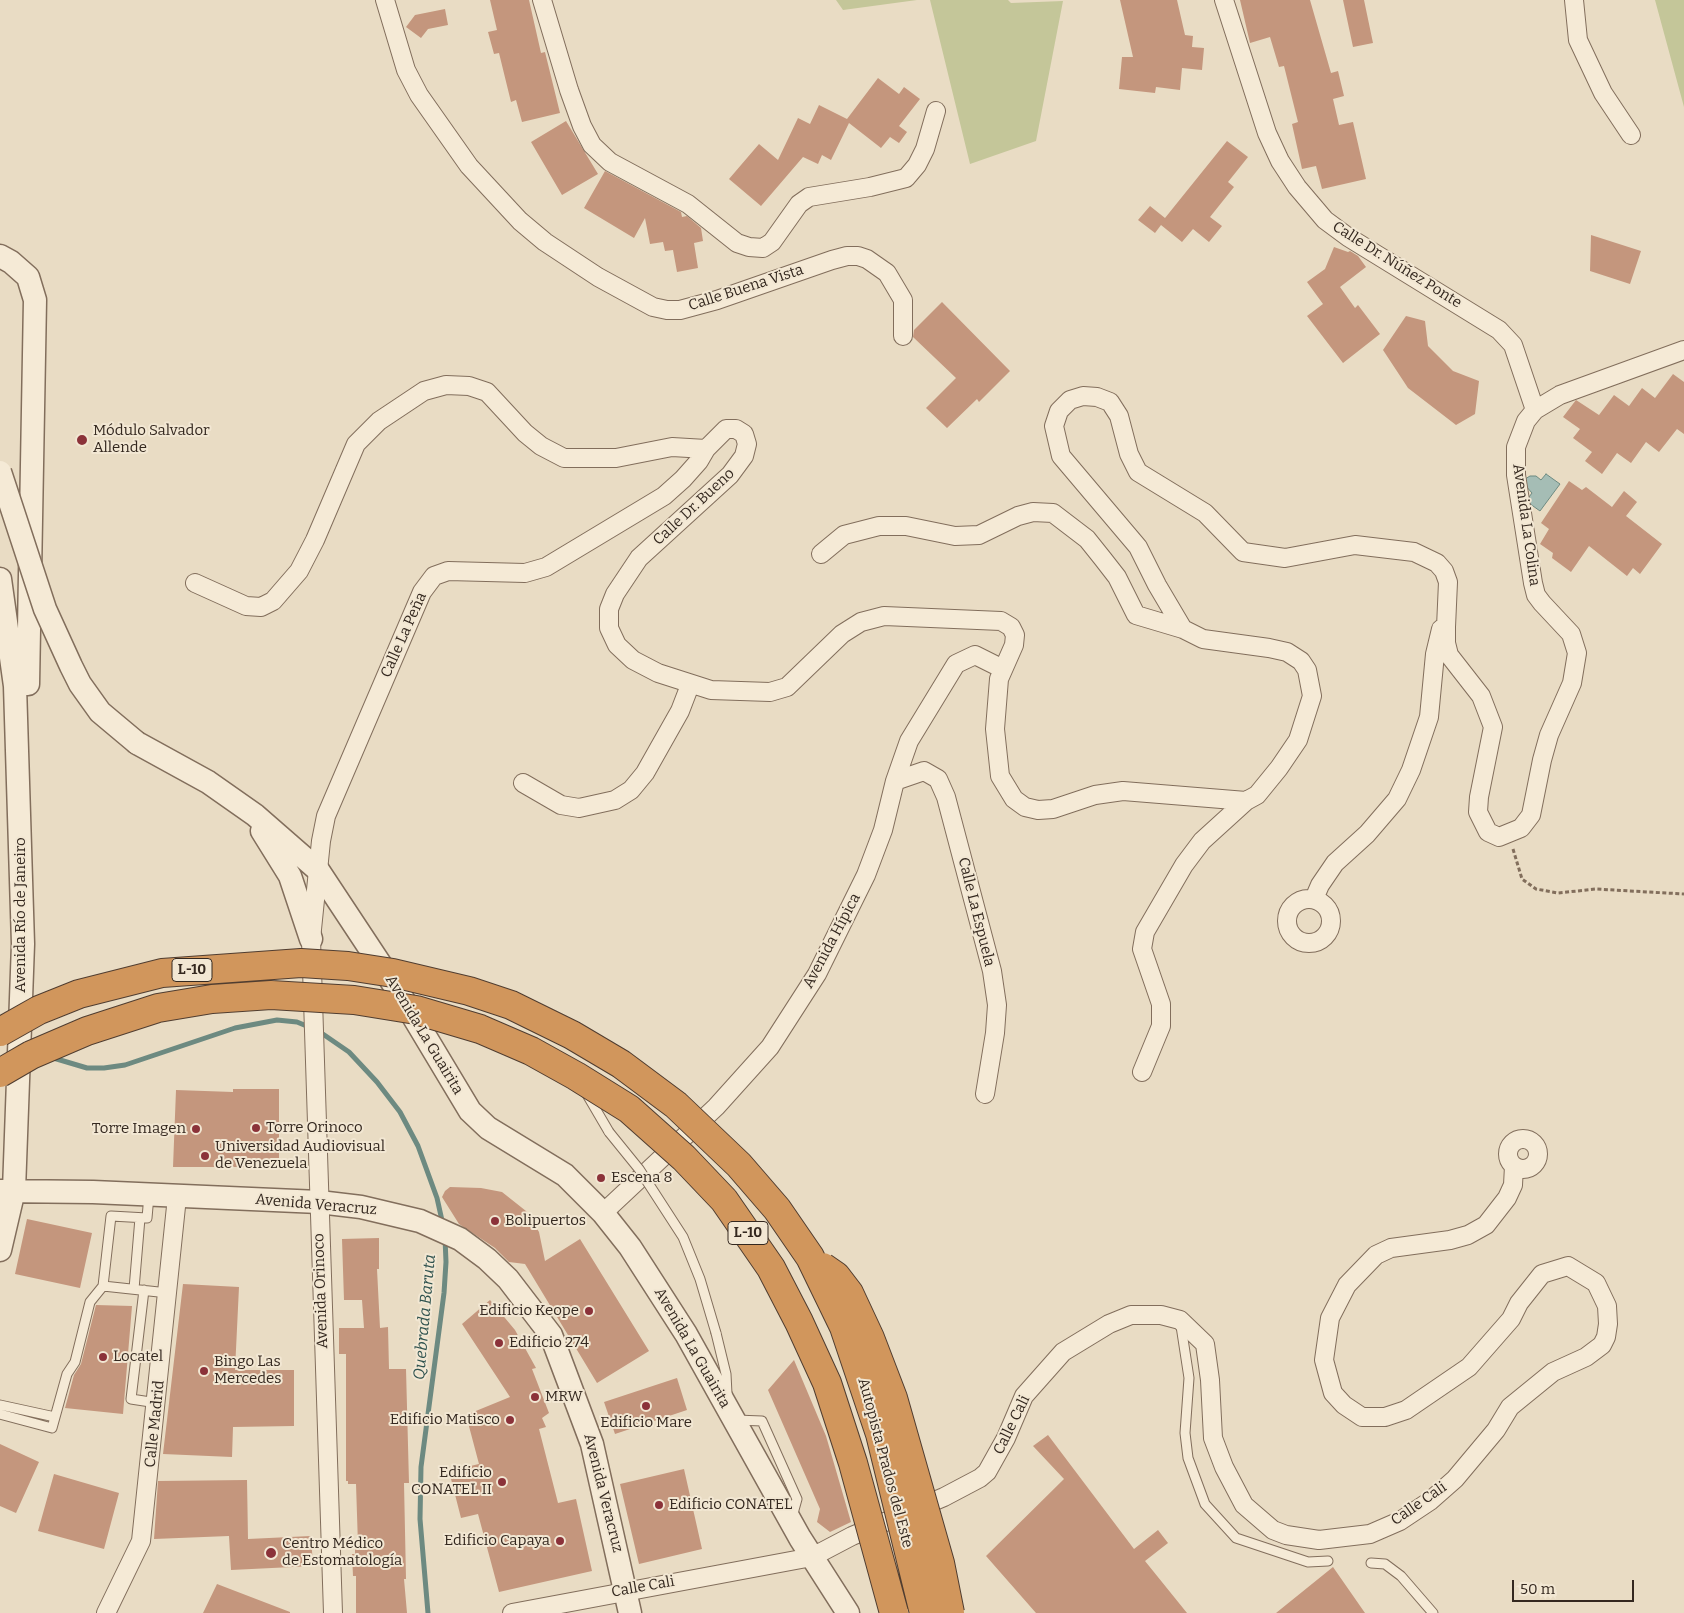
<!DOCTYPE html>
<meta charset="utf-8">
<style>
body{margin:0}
#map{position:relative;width:1684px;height:1613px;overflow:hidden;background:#e9dcc4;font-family:Bitter,serif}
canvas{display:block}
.scale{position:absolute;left:1512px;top:1580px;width:122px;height:22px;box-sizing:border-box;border:2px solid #34281f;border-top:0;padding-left:6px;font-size:15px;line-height:18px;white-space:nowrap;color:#34281f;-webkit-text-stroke:4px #f2e7d3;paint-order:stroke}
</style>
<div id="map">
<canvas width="1684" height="1613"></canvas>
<div class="scale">50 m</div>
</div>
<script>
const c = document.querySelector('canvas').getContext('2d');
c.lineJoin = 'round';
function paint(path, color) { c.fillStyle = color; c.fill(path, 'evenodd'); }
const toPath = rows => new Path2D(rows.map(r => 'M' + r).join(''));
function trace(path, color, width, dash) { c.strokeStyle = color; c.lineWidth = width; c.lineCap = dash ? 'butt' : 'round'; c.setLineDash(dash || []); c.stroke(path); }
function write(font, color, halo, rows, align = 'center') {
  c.font = font + ' Bitter,serif'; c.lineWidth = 4; c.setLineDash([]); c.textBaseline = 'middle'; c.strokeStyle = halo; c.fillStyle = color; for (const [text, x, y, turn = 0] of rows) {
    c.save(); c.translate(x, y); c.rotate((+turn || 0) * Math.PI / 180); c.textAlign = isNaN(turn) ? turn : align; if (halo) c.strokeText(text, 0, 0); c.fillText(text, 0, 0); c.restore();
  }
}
paint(toPath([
 [836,0,917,0,843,10],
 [930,0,1008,0,1011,3,1063,1,1036,141,970,164],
 [1655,0,1684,0,1684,107]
]), '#c4c699');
const water = toPath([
 [1546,474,1560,484,1540,511,1526,501,1532,493,1525,485,1525,479,1530,476,1536,476,1541,480,1546,474]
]);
paint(water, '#a5bdb5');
trace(water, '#6d8a81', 1);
trace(toPath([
 [317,1030,349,1052,377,1082,400,1112,418,1146,437,1198,443,1225],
 [50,1057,87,1068,104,1068,125,1065,235,1028,277,1020,297,1022,309,1027],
 [428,1613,420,1519,421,1467,444,1293,446,1262,445,1238]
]), '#6d8a81', 5);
paint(toPath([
 [490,0,529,0,541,53,545,52,560,113,522,122,516,100,511,102,499,53,494,54,488,32,497,30],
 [1120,0,1177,0,1185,35,1193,36,1192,47,1204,48,1202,70,1182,68,1180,90,1156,87,1155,93,1119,89,1122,57,1133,57],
 [1240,0,1310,0,1331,73,1338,71,1344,96,1333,99,1339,125,1353,122,1366,179,1322,189,1316,166,1302,169,1292,124,1298,122,1284,66,1279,67,1270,37,1250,43],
 [1343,0,1364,0,1373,43,1353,47],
 [445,9,448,25,428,29,421,38,406,27,415,15],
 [878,78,899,94,904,87,920,99,899,126,907,132,899,143,890,137,881,148,849,123,831,160,822,155,818,164,803,157,761,206,729,179,759,144,778,160,798,118,810,124,819,105,847,119],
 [566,121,598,174,562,195,531,142],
 [1227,141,1248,157,1228,182,1234,187,1210,217,1222,226,1209,242,1193,229,1182,242,1161,225,1155,233,1138,220,1150,206,1165,218],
 [605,171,681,212,682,217,687,216,701,228,703,241,694,243,698,268,677,272,673,250,665,251,663,242,650,244,645,218,634,238,584,208],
 [1591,235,1641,251,1630,284,1590,271],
 [1334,247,1348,252,1350,251,1358,256,1366,267,1340,287,1355,308,1358,305,1380,334,1343,363,1307,316,1323,304,1307,282,1325,269],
 [942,302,1010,371,979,402,977,399,947,428,926,408,956,378,913,337,914,330],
 [1406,316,1425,321,1428,346,1453,371,1479,381,1475,414,1456,425,1408,388,1383,350],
 [1673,374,1684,382,1684,434,1677,429,1659,452,1646,442,1631,463,1617,453,1602,474,1585,461,1592,452,1573,438,1580,429,1563,417,1576,400,1599,415,1614,395,1629,406,1642,388,1655,398],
 [1569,481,1582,490,1586,487,1612,507,1624,491,1637,502,1626,516,1662,544,1640,574,1633,568,1627,576,1589,546,1571,572,1552,558,1553,553,1540,544,1549,529,1541,523],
 [233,1089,279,1089,279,1167,173,1167,176,1090,233,1092],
 [450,1187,481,1188,502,1192,526,1211,539,1232,545,1261,580,1239,649,1351,597,1383,525,1264,509,1262,495,1248,459,1224,442,1197,445,1191],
 [27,1219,92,1233,80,1288,15,1274],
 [379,1238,379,1269,377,1269,380,1328,388,1327,389,1369,406,1369,409,1483,404,1483,406,1579,404,1579,407,1613,356,1613,356,1576,353,1576,352,1554,355,1554,355,1545,358,1545,356,1484,348,1484,348,1481,346,1481,346,1354,339,1354,339,1328,364,1328,362,1300,344,1300,342,1239],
 [183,1284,239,1287,235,1370,294,1370,294,1426,233,1427,232,1457,163,1454],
 [490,1300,515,1330,536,1368,532,1369,549,1413,542,1418,546,1427,539,1429,558,1503,576,1499,592,1571,499,1592,478,1514,461,1518,449,1471,479,1464,466,1415,510,1397,462,1324],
 [96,1305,132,1306,123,1414,65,1408,74,1375,81,1364],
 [794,1360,826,1436,851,1522,830,1532,817,1522,820,1509,768,1390],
 [677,1378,687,1410,615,1434,604,1402],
 [1048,1435,1134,1549,1158,1530,1168,1543,1145,1561,1187,1613,1036,1613,986,1556,1064,1479,1033,1446],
 [0,1444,39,1462,16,1513,0,1506],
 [684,1469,702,1549,639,1564,620,1484],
 [54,1474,119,1493,104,1549,38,1531],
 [247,1480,248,1539,311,1536,313,1566,231,1570,229,1536,154,1539,158,1481],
 [1333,1567,1365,1613,1276,1613],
 [217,1584,290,1612,290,1613,203,1613]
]), '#c4967d');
const service = toPath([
 [585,1091,609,1132],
 [149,1195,147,1218,111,1216,103,1286,168,1293],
 [134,1289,140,1218],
 [144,1290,131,1399,157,1403],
 [1181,1326,1189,1378,1185,1433,1188,1458,1205,1504,1236,1538,1308,1562,1328,1561],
 [716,1333,726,1374,727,1394],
 [0,1405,55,1417],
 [0,1414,52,1428,67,1374,75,1362,90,1302,103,1286],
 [736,1420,762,1421,797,1499,792,1517],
 [1371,1563,1385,1564,1401,1576,1433,1613]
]);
const minor = toPath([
 [385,0,406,70,419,95,469,166,520,221,545,242,598,277,653,307,667,310,680,310,717,300,832,260,847,256,858,256,867,259,887,273,903,300,903,336],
 [542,0,569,90,582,126,592,145,610,162,688,204,737,243,749,247,763,248,772,242,799,204,809,197,870,187,906,178,917,165,925,149,936,111],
 [1224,0,1267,133,1280,161,1297,187,1325,220,1348,237,1499,330,1513,345,1535,410],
 [1574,0,1578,40,1603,93,1631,135],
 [821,554,844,535,879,526,906,526,955,536,979,535,1018,516,1033,512,1053,513,1087,539,1103,559,1117,577,1136,615,1183,629],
 [195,583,246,606,261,607,273,601,299,571,315,540,356,444,379,421,424,391,446,385,469,386,487,392,525,433,541,446,564,458,616,458,672,447,706,449],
 [895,781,924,771,938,779,946,797,992,971,997,1005,995,1033,985,1094],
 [523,783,561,805,579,808,615,800,631,790,645,773,680,711,690,685],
 '1287 921a22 22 0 1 1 44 0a22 22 0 1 1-44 0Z',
 [1314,899,1320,885,1335,863,1367,834,1397,799,1411,770,1429,717,1435,654,1441,629],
 [1142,1072,1161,1026,1161,1004,1142,949,1145,932,1184,865,1202,841,1246,801],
 '1508 1154a15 15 0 1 1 30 0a15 15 0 1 1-30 0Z',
 [603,1213,716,1107,770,1047,817,974,866,875,883,830,895,781,909,741,956,664,975,655,1003,669],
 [106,1613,141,1541,177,1197],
 [333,1613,311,939,321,841,326,816,422,592,434,576,448,571,525,573,546,567,664,496,683,479,699,461,706,449,726,429,736,429,744,434,747,444,744,456,730,475,639,558,615,594,609,609,609,628,617,645,633,660,658,673,711,690,770,692,787,687,842,634,861,622,884,616,1001,621,1011,627,1015,635,1014,645,999,679,995,729,1000,776,1014,799,1025,807,1038,810,1053,809,1095,795,1123,791,1246,801,1257,795,1279,768,1298,740,1312,696,1307,670,1301,661,1287,652,1269,648,1203,639,1183,629,1157,585,1138,547,1061,456,1054,426,1059,411,1070,400,1083,396,1097,397,1110,402,1119,416,1129,454,1138,472,1205,513,1243,552,1285,558,1355,545,1414,552,1437,563,1444,571,1448,582,1446,627,1446,643,1449,655,1481,696,1493,727,1479,797,1478,812,1488,832,1499,837,1521,828,1531,815,1542,760,1549,735,1572,683,1577,653,1571,634,1542,603,1536,595,1533,583,1516,475,1516,447,1526,421,1535,410,1560,395,1684,350],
 [512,1613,812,1557,852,1536,944,1497,980,1478,987,1472,1006,1438,1024,1396,1063,1352,1109,1324,1131,1315,1161,1315,1180,1320,1205,1344,1210,1380,1213,1438,1224,1467,1244,1505,1273,1530,1286,1535,1319,1540,1370,1534,1400,1521,1430,1501,1455,1479,1496,1430,1510,1407,1553,1372,1586,1357,1602,1345,1606,1337,1608,1324,1607,1306,1596,1283,1568,1266,1542,1274,1519,1303,1511,1319,1469,1367,1406,1410,1385,1417,1362,1417,1344,1405,1333,1393,1324,1360,1330,1318,1347,1285,1376,1255,1391,1248,1450,1240,1468,1235,1486,1225,1507,1198,1513,1185,1514,1166]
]);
const tertiary = toPath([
 [0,256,11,262,28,277,35,300,28,684],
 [0,579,15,686,23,944,14,1190,0,1250],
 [137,743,208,782,255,815,318,870,398,991,470,1111,488,1128,565,1175,603,1213,630,1247,686,1334,800,1538,848,1613],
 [262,831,290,876,311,939],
 [0,1191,93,1192,319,1202,361,1207,420,1221,460,1239,487,1259,508,1279,551,1335,592,1444,630,1613]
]);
trace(service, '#826e5c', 11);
trace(minor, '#826e5c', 20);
trace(tertiary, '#826e5c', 25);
trace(toPath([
 [1513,849,1522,879,1536,889,1558,893,1596,889,1684,894]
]), '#826e5c', 3, [4, 2.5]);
trace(service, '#f5ead6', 9);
trace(minor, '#f5ead6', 18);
trace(tertiary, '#f5ead6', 22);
const serviceBridge = toPath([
 [609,1132,639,1169,683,1237,700,1279,716,1333]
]);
const tertiaryBridge = toPath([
 [0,472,45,609,71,666,80,684,100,712,137,743]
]);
const motorwayBridge = toPath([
 [0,1032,39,1010,79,994,162,973,301,963,348,966,393,973,469,991,511,1005,572,1035,621,1064,676,1105,739,1165,777,1209,810,1257,844,1327,880,1434,924,1613],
 [0,1073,31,1055,87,1031,158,1008,212,999,271,995,354,1000,416,1010,480,1029,531,1051,576,1076,629,1109,684,1158,724,1200,771,1268,799,1322,827,1383,853,1463,894,1613],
 [823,1267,836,1276,849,1293,870,1338,893,1398,940,1563,950,1613]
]);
trace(serviceBridge, '#826e5c', 11, []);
trace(tertiaryBridge, '#826e5c', 25, []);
trace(motorwayBridge, '#503d30', 30, []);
trace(serviceBridge, '#f5ead6', 9);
trace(tertiaryBridge, '#f5ead6', 22);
trace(motorwayBridge, '#d1965c', 28);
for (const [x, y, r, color] of [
 [82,440,6,"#8b3239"],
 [256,1128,5,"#8b3239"],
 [196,1129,5,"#8b3239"],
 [205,1156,5,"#8b3239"],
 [601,1178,5,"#8b3239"],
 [495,1221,5,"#8b3239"],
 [589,1311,5,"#8b3239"],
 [499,1343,5,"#8b3239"],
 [103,1357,5,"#8b3239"],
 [204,1371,5,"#8b3239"],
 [535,1397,5,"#8b3239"],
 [646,1406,5,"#8b3239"],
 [510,1420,5,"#8b3239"],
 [502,1482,5,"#8b3239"],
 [659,1505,5,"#8b3239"],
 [560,1541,5,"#8b3239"],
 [271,1553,6,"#8b3239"]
]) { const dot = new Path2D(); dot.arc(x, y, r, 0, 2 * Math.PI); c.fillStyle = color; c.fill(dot); trace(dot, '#f2e7d3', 2); }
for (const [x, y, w] of [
 [192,970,40],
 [748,1233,40]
]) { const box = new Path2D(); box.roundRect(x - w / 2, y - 11.5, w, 23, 4); c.fillStyle = '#f2e7d3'; c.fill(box); trace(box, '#34281f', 1); }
write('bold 14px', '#34281f', null, [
 ["L-10",192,970],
 ["L-10",748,1233]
]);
write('15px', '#34281f', '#f2e7d3', [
 ["Calle Dr. Núñez Ponte",1397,265,32],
 ["Calle Buena Vista",746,288,-18],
 ["Calle Dr. Bueno",694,507,-43],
 ["Avenida La Colina",1526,525,82],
 ["Calle La Peña",404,635,-66],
 ["Calle La Espuela",976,912,76],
 ["Avenida Río de Janeiro",21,915,-90],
 ["Avenida Hípica",832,941,-62],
 ["Avenida La Guairita",424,1035,59],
 ["Avenida Veracruz",316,1205,5],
 ["Avenida Orinoco",321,1291,-92],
 ["Avenida La Guairita",692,1348,60],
 ["Calle Madrid",155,1424,-84],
 ["Calle Cali",1012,1425,-64],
 ["Autopista Prados del Este",885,1463,75],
 ["Avenida Veracruz",603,1493,76],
 ["Calle Cali",1419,1504,-35],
 ["Calle Cali",643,1587,-10]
]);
write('15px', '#34281f', '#f2e7d3', [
 ["Módulo Salvador",93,431],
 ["Allende",93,448],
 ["Torre Orinoco",266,1128],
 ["Torre Imagen",186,1129,"right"],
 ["Universidad Audiovisual",215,1147],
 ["de Venezuela",215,1164],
 ["Escena 8",611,1178],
 ["Bolipuertos",505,1221],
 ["Edificio Keope",579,1311,"right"],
 ["Edificio 274",509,1343],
 ["Locatel",113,1357],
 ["Bingo Las",214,1362],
 ["Mercedes",214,1379],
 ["MRW",545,1397],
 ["Edificio Matisco",500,1420,"right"],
 ["Edificio Mare",646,1423,"center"],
 ["Edificio",492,1473,"right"],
 ["CONATEL II",492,1490,"right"],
 ["Edificio CONATEL",669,1505],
 ["Edificio Capaya",550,1541,"right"],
 ["Centro Médico",282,1544],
 ["de Estomatología",282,1561]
], 'left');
write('italic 16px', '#2f524e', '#f2e7d3', [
 ["Quebrada Baruta",425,1317,-85]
]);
</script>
